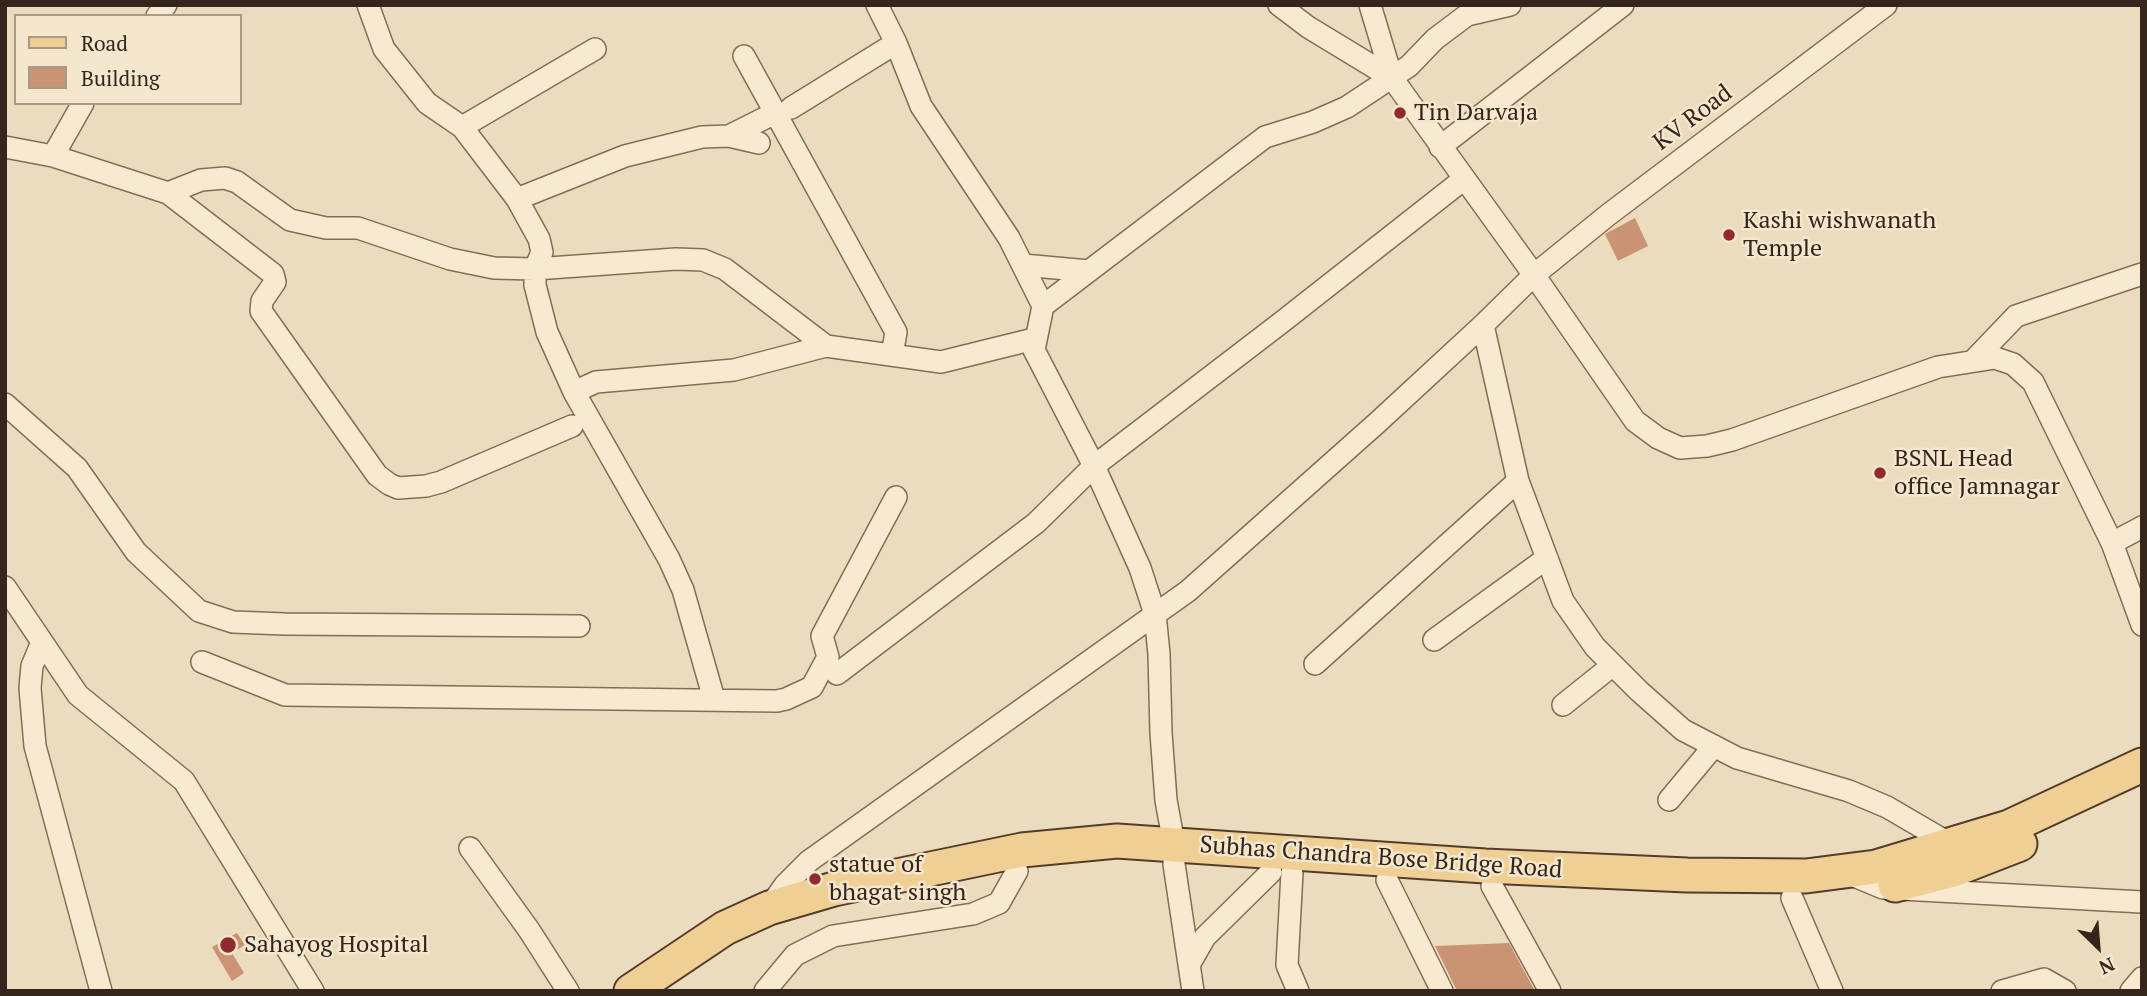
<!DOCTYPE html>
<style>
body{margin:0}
#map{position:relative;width:2147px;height:996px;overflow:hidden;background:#ecdcbe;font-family:"PT Serif",serif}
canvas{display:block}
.frame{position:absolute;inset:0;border:7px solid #34261c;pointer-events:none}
.legend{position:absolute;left:14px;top:14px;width:228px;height:91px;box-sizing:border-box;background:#f4e7cd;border:2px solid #a79a86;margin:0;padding:9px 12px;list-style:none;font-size:21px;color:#34261c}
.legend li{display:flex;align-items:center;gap:14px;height:35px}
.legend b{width:35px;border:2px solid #a79a86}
.north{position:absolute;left:2063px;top:912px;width:70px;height:70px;-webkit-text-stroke:5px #f4e7cd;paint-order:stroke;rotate:155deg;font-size:19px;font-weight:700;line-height:28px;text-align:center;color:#34261c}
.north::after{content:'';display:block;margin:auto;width:24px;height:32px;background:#34261c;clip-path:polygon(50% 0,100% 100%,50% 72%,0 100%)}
</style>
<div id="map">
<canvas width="2147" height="996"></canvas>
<div class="frame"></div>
<ul class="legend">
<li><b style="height:9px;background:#f0cf95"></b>Road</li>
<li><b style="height:19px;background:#ca9474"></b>Building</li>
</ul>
<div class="north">N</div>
</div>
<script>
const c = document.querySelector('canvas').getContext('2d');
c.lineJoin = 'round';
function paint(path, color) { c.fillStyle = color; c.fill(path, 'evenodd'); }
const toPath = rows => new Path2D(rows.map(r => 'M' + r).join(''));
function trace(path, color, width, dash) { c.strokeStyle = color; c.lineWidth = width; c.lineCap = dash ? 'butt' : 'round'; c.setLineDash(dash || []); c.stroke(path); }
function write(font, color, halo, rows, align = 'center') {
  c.font = font + ' "PT Serif",serif'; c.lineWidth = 5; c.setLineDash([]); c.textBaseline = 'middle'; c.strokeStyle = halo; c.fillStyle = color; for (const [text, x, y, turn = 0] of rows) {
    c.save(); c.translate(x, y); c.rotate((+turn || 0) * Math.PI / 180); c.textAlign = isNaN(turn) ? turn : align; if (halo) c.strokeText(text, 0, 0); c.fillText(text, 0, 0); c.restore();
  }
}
paint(toPath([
 [1635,218,1648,246,1618,261,1605,234],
 [237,933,245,945,232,953,244,973,232,981,212,947],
 [1509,943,1535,991,1457,991,1435,946]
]), '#ca9474');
const minor = toPath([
 [368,5,384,49,427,103,462,127,517,199,539,239,542,252,535,269,535,285,547,332,574,392,669,559,683,590,714,699],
 [877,5,896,43,921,106,1009,238,1043,306],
 [1279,5,1308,27,1392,78],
 [1370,5,1392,78,1534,275,1635,421,1658,438,1680,448,1707,446,1732,440,1938,367,1995,358,2013,364,2033,382,2112,543,2142,625],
 [157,16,166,5],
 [744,56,896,332,892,355],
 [791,108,896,43],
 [462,127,595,49],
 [729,136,775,113],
 [5,147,53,156,168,193,273,274,275,282,262,301,261,311,377,475,389,484,398,488,426,486,441,482,572,426],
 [1440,147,1623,5],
 [53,156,83,103],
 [168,193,201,180,225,178,237,182,290,220,326,228,358,228,450,259,494,268,535,269,676,259,703,260,725,269,826,346,941,362,1034,339],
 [517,199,625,156,702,137,729,136,759,143],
 [1023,265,1089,271],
 [1483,325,1518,481,1563,601,1595,647,1639,691,1683,730,1737,758,1849,791,1887,807,1952,845],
 [1973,361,2016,316,2142,274],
 [574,392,596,382,734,370,826,346],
 [5,404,77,468,136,552,199,611,233,622,285,624,579,626],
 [2112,543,2142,527],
 [5,587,78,695,184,781,313,991],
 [1434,640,1547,558],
 [42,642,32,666,30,688,35,746,101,991],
 [202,662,285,695,777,701,786,699,812,687,828,657,822,636,896,497],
 [1315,664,1518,481],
 [837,674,1036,523,1094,466,1282,322,1464,179],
 [1563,705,1613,665],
 [1669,800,1714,746],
 [470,848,529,930,568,991],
 [1292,873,1287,965,1298,991],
 [1847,873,1883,888,2142,902],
 [1387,880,1442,991],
 [1492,886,1550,991],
 [1792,898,1832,991],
 [768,909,785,885,809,861,1188,591,1378,422,1483,325,1534,275,1608,215,1886,5],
 [1190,963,1205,937,1271,872],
 [765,991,795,955,833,936,973,914,999,903,1017,871],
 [1193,991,1174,864,1174,844,1166,800,1161,733,1159,654,1155,614,1140,568,1094,466,1034,350,1043,306,1265,137,1313,122,1347,107,1409,66,1435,39,1467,15,1510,5],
 [2002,991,2044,979,2065,991],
 [2131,991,2142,978]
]);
const primary = toPath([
 [1895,885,1953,870,2020,844],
 [631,991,725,928,769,908,834,889,1022,850,1117,841,1485,866,1687,875,1806,876,1876,867,2009,827,2142,765]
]);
trace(minor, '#846d57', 24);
trace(primary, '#523c2c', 37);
trace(minor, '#f8ead1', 21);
trace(primary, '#f0cf95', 33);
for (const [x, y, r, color] of [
 [1400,113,7,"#92292f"],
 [1729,235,7,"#92292f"],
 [1880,473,7,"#92292f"],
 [815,879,7,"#92292f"],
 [228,945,9,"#92292f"]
]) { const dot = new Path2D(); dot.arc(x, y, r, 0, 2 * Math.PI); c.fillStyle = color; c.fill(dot); trace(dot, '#f4e7cd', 2.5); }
write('24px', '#34261c', '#f4e7cd', [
 ["Tin Darvaja",1414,113],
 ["Kashi wishwanath",1743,221],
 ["Temple",1743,249],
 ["BSNL Head",1894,459],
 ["office Jamnagar",1894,487],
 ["statue of",829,865],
 ["bhagat singh",829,893],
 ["Sahayog Hospital",244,945]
], 'left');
write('24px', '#34261c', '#f4e7cd', [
 ["KV Road",1693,118,-37],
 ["Subhas Chandra Bose Bridge Road",1381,858,4]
]);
</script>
